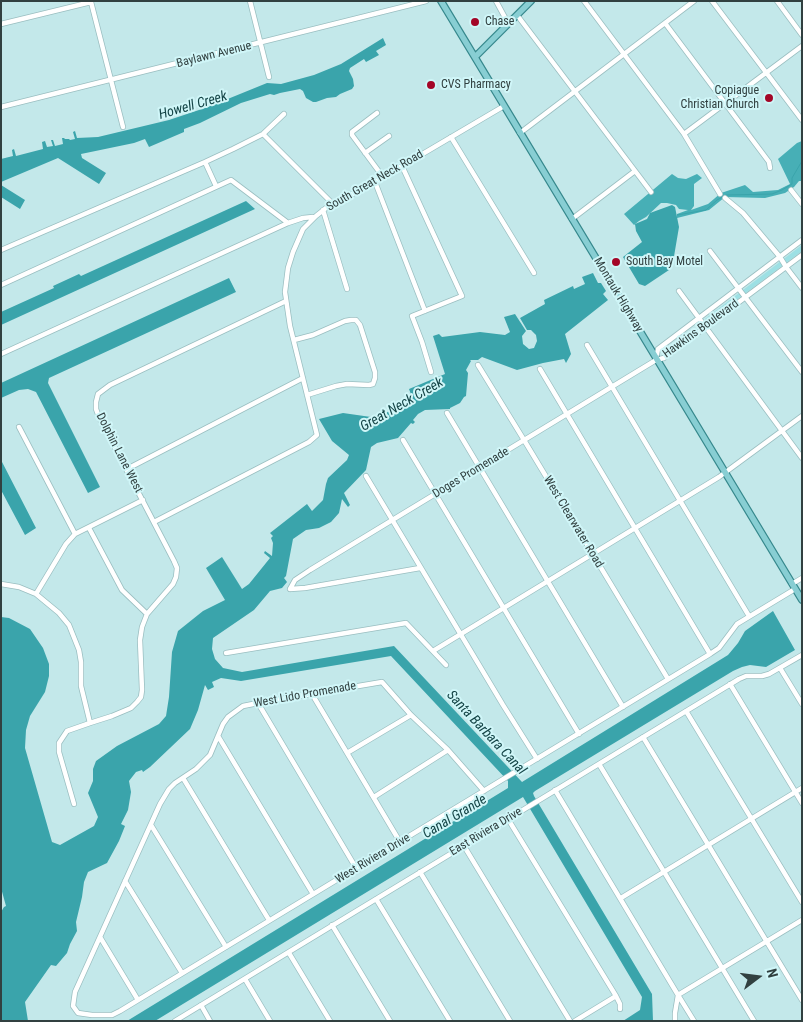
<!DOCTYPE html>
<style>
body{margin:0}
#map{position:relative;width:803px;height:1022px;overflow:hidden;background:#c3e8ea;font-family:"Roboto Condensed",sans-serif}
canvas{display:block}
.frame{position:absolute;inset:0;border:2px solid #314040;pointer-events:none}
.north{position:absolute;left:733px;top:952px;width:50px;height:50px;-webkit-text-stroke:4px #d0f6f8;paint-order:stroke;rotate:75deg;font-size:14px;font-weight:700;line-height:20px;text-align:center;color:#314040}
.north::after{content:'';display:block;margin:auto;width:18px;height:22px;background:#314040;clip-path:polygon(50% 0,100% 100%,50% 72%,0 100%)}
</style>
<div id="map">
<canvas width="803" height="1022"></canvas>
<div class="frame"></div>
<div class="north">N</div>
</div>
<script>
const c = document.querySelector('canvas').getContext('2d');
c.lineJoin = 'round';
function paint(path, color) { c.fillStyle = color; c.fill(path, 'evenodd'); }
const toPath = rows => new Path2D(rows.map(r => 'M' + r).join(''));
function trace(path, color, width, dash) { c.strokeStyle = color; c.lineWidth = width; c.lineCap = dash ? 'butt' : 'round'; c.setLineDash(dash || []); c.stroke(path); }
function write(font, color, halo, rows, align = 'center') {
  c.font = font + ' "Roboto Condensed",sans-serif'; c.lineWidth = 4; c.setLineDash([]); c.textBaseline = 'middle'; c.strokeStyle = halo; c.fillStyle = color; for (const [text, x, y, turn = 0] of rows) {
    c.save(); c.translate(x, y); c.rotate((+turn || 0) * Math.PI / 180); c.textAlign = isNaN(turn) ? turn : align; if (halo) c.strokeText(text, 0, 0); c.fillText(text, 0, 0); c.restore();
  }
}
paint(toPath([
 [802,245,802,251,707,322,705,319]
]), '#9de0e4');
paint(toPath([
 [802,141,802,181,799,181,794,187,785,193,765,198,725,197,709,210,677,218,677,214,688,210,679,209,676,205,667,203,661,203,646,217,639,221,634,225,624,214,672,174,678,178,686,179,697,174,702,178,694,184,694,206,691,210,708,204,721,193,745,185,753,192,778,190,790,184,778,159,797,143]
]), '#47afb6');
paint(toPath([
 [383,38,386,45,376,51,379,55,366,62,364,59,350,68,349,71,353,79,354,86,352,89,340,94,336,97,327,98,316,102,313,102,306,98,303,91,300,89,280,93,274,95,270,94,241,103,200,123,184,129,184,132,149,147,145,139,134,143,81,154,82,158,106,173,99,184,58,158,1,182,1,159,13,156,12,150,14,149,16,156,43,149,42,142,45,141,47,147,53,146,51,140,53,140,55,146,63,144,62,138,64,138,65,139,69,139,70,140,75,139,73,132,75,131,77,138,98,137,169,120,208,107,267,83,281,84,314,75,341,64],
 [1,185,25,200,20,209,1,197],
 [246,201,255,209,1,325,1,312,54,288,53,286,79,274,81,276],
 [672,205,675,207,679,227,672,268,645,286,639,284,623,257,642,242,636,231,635,224,647,219,650,213],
 [593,273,598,283,601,283,606,291,603,294,608,300,565,334,571,354,566,363,564,359,543,363,517,370,482,357,478,360,470,360,471,361,466,370,468,373,466,396,464,397,460,403,450,408,450,409,425,410,418,414,413,420,415,422,413,424,411,423,398,438,377,443,371,447,366,470,344,493,350,505,348,507,342,499,339,513,331,522,319,528,306,530,293,539,286,576,284,578,287,582,282,588,270,591,254,610,213,638,212,649,215,659,223,668,242,672,394,646,522,782,728,655,738,643,745,631,773,611,795,650,766,667,750,665,742,667,733,671,535,791,533,793,534,796,652,994,653,1021,623,1021,640,1010,642,997,523,797,155,1021,127,1021,508,788,508,781,391,656,241,681,221,678,212,682,214,687,208,690,205,685,198,710,190,729,150,767,143,772,142,770,136,772,129,781,131,792,128,810,121,824,125,826,119,841,107,863,88,872,84,882,82,897,76,922,77,931,70,944,67,953,56,966,51,965,25,1002,28,1021,1,1021,1,912,4,907,6,906,1,888,1,617,9,618,30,629,43,648,49,664,49,676,45,692,30,716,26,730,25,748,52,842,60,845,94,826,98,817,88,793,93,781,93,769,96,761,117,746,159,724,166,716,169,697,172,652,178,631,203,611,225,600,206,568,222,557,242,589,249,584,270,558,264,553,265,551,272,556,273,543,271,538,273,536,270,533,307,504,312,511,323,500,326,484,328,478,347,460,349,455,332,441,319,419,343,413,378,418,412,397,409,389,445,374,433,336,439,334,442,337,480,332,505,335,510,332,504,317,515,314,526,331,522,336,523,344,529,349,534,348,537,341,536,335,531,330,527,330,520,318,545,304,544,300,573,286,574,289,585,284,582,277],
 [229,278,236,292,49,378,48,383,100,487,88,493,36,392,28,389,19,390,1,398,1,383],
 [1,460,36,528,25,535,1,490]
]), '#3aa4ab');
trace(toPath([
 [677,215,706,210,717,200,726,195,772,194,782,190,792,184,792,178,802,161]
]), '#3aa4ab', 1);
const minor = toPath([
 [250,1,269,77],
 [496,1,508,23],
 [584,1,684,134,720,194],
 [712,1,802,120],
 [777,1,802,35],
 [91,2,123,127],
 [517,15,651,192],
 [665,23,769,162,770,168],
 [1,24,91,2],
 [1,107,426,1],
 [377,113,352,132,352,135,383,177],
 [520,133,694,1],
 [263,134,333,204],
 [684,134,802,46],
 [451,137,534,273],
 [365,153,389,136],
 [205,162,216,186],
 [402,166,462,296,412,316,422,342,431,372],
 [375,182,425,311],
 [791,190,802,204],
 [725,198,743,213,780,257,786,267,802,288],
 [323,210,347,289],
 [572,219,635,171],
 [1,250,205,162,233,149,263,134,284,114],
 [710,251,802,372],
 [1,285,231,180,288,223],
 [679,291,802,458],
 [294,340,313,335,345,321,351,320,356,320,360,325,375,372,375,378,373,384,369,385,347,384,336,386,307,395],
 [587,345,749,616],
 [1,354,288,223,303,218,313,217],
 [656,358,658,349,802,240],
 [478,365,524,440,668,679],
 [540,369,710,654],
 [447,413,623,707],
 [19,427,75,534],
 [403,440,579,734],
 [127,469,303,378],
 [366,476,503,705,537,759],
 [154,522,309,442,317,435,290,326,285,292,288,268,293,252,303,229,316,216,326,208,375,182,504,106],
 [89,528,122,590,147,614],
 [1,584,19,587,36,594,59,613,69,625,79,650,81,662,81,686,90,723],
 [792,584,802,578],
 [290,589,295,580,310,570,656,360,664,358,802,255],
 [290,589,305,588,420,568],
 [36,594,66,544,75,534,143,500],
 [433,651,719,477,802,416],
 [226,653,406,623,446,665],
 [780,668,802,704],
 [730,684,802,803],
 [312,694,400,842],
 [258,703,356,868],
 [686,711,802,902],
 [218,736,313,894],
 [643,737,802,1000],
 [347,753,411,715],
 [599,764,754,1021],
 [183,778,269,920],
 [555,790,678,995,675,1013,675,1021],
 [484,791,448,750,411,715,382,682,258,703,243,706,228,717,223,724,210,755,196,769,175,783,169,789,160,804,75,992,73,1006,78,1013,92,1015,112,1015,120,1011,710,654,719,648,737,624,795,589],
 [374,797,448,750],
 [74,804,59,752,59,743,67,731,90,723,112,716,131,708,137,702,141,697,142,690,140,640,142,627,147,614,173,584,176,577,177,568,174,561,99,417,96,409,96,402,98,394,110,385,286,301],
 [508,819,616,996,620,1004,620,1009],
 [151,825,226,947],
 [464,846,570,1021],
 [420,872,510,1021],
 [125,881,182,973],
 [621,898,802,788],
 [376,899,450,1021],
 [332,925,390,1021],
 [100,937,138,1000],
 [289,953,330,1021],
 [245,979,270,1021],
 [201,1005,210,1021],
 [175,1021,739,679,746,676,762,676,769,674,802,655],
 [575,1021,616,996],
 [694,1021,678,995,802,920]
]);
const major = toPath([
 [441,1,802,600],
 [475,57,531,1]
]);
trace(minor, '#9abec0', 6);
trace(major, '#36888c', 8);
trace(minor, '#fff', 4.5);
trace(major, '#88ced3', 5.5);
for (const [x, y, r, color] of [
 [475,22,5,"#a30627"],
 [431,85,5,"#a30627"],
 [769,98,5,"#a30627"],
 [616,262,5,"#a30627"]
]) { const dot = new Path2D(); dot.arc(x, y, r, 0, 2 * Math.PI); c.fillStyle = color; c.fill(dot); trace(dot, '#d0f6f8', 2); }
write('12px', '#314040', '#d0f6f8', [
 ["Chase",485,22],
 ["CVS Pharmacy",441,85],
 ["Copiague",759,91,"right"],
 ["Christian Church",759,105,"right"],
 ["South Bay Motel",626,262]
], 'left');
write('12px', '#314040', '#d0f6f8', [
 ["Baylawn Avenue",214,55,-14],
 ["South Great Neck Road",375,181,-30],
 ["Montauk Highway",618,295,59],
 ["Hawkins Boulevard",701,329,-36],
 ["Dolphin Lane West",119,453,63],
 ["Doges Promenade",471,473,-31],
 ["West Clearwater Road",573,522,59],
 ["West Lido Promenade",305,695,-10],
 ["East Riviera Drive",486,832,-31],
 ["West Riviera Drive",373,859,-31]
]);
write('italic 14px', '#144446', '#d0f6f8', [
 ["Howell Creek",193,106,-16],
 ["Great Neck Creek",402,405,-30],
 ["Santa Barbara Canal",486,733,47],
 ["Canal Grande",455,817,-31]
]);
</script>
